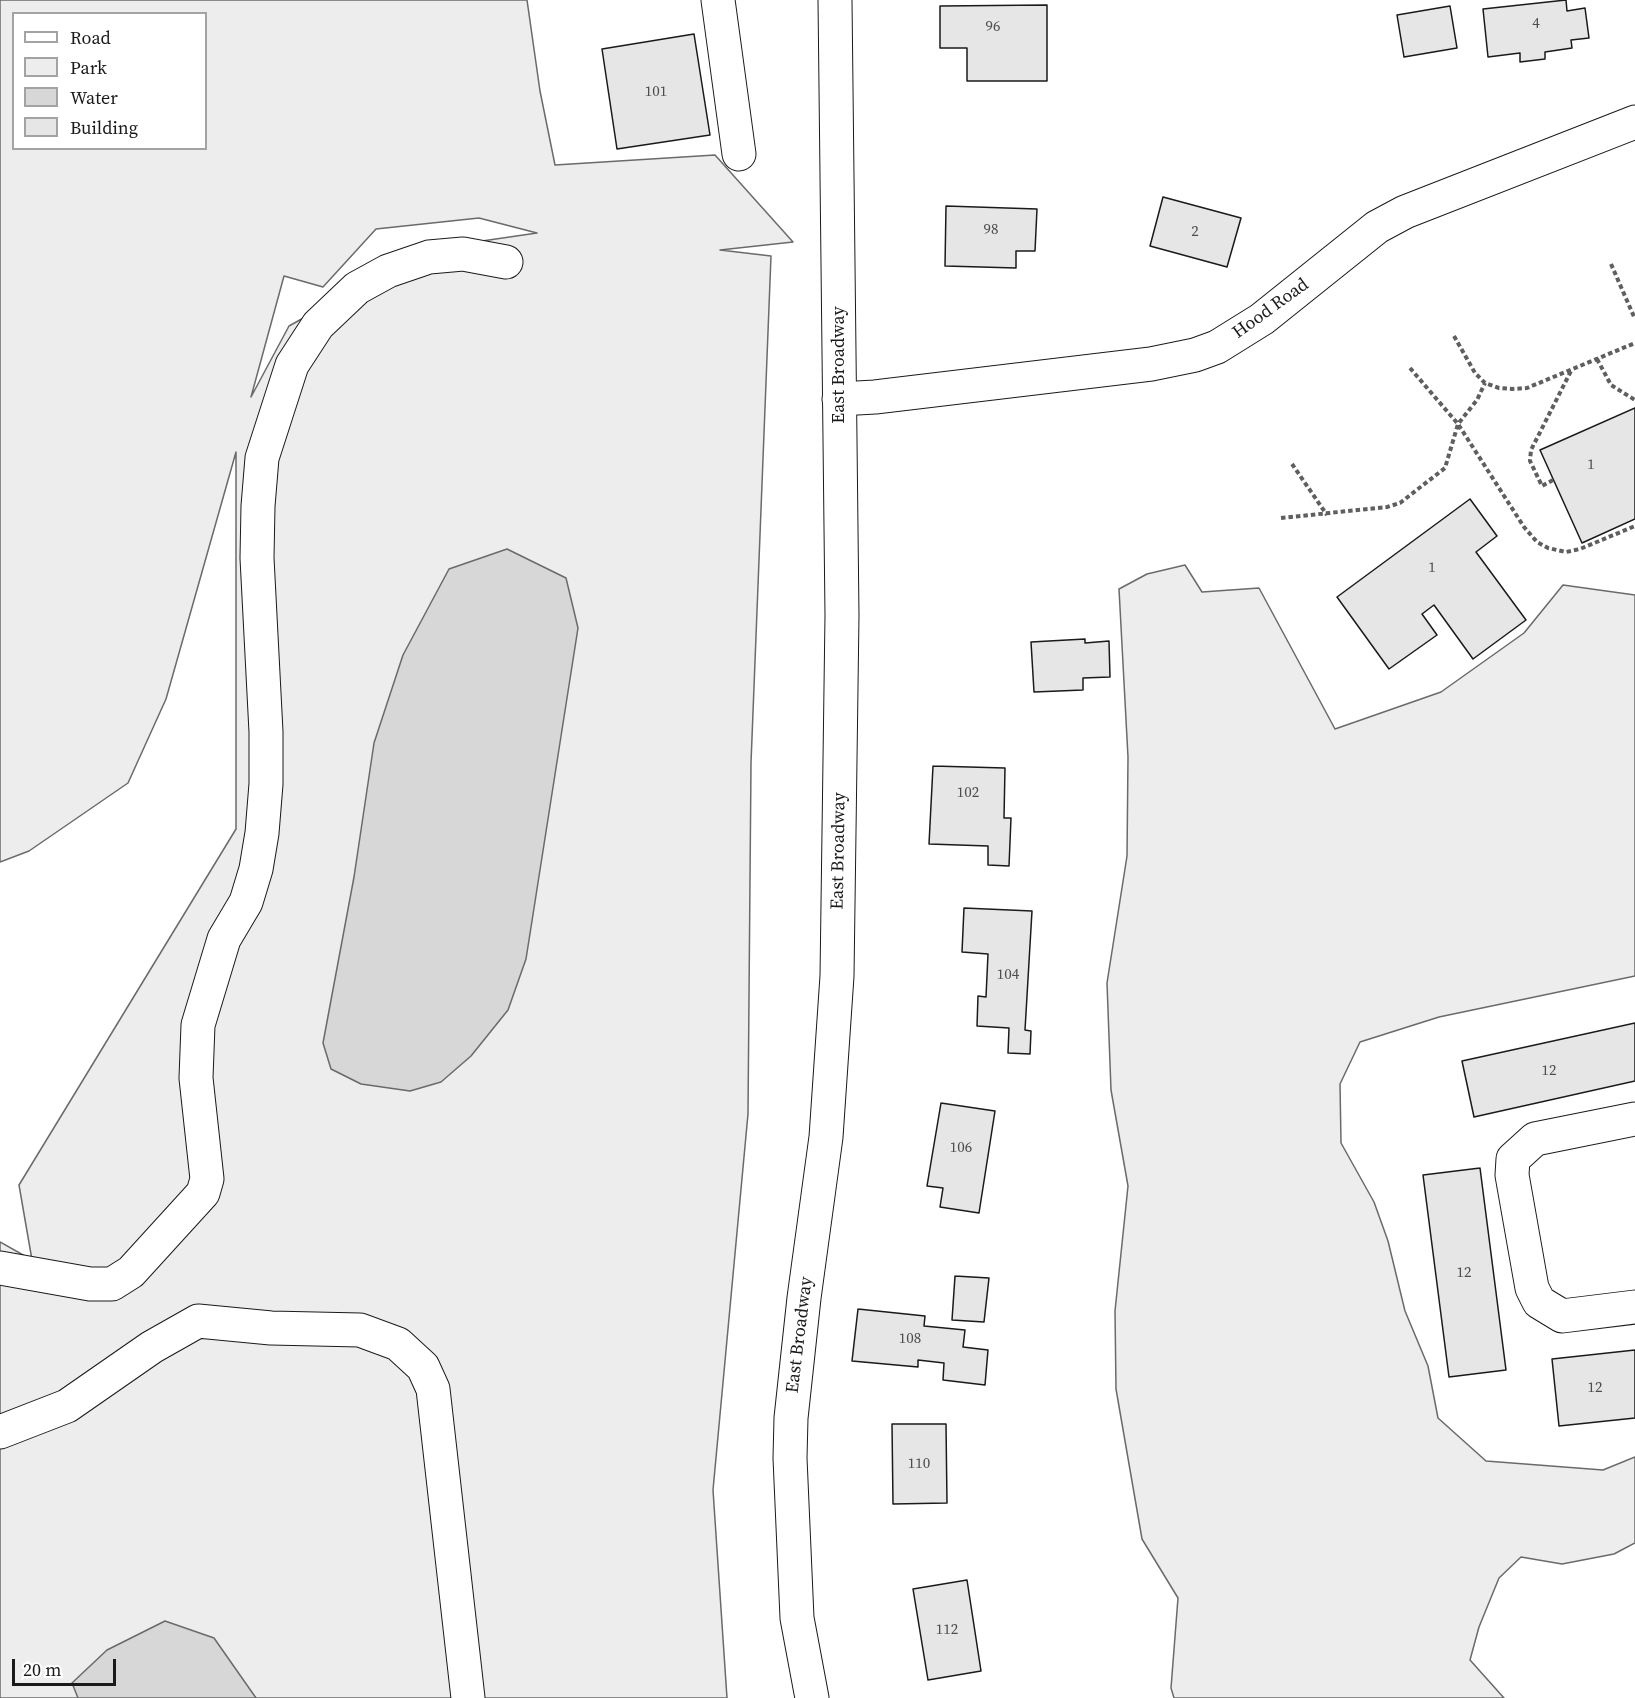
<!DOCTYPE html>
<style>
body{margin:0}
#map{position:relative;width:1635px;height:1698px;overflow:hidden;background:#fff;font-family:"Source Serif 4",serif}
canvas{display:block}
.legend{position:absolute;left:12px;top:12px;width:195px;height:138px;box-sizing:border-box;background:#fff;border:2px solid #a3a3a3;margin:0;padding:8px 10px;list-style:none;font-size:18px;color:#1a1a1a}
.legend li{display:flex;align-items:center;gap:12px;height:30px}
.legend b{width:30px;border:2px solid #a3a3a3}
.scale{position:absolute;left:12px;top:1659px;width:104px;height:27px;box-sizing:border-box;border:3px solid #1a1a1a;border-top:0;padding-left:8px;font-size:18px;line-height:21px;white-space:nowrap;color:#1a1a1a;-webkit-text-stroke:4px #fff;paint-order:stroke}
</style>
<div id="map">
<canvas width="1635" height="1698"></canvas>
<ul class="legend">
<li><b style="height:8px;background:#fff"></b>Road</li>
<li><b style="height:16px;background:#ededed"></b>Park</li>
<li><b style="height:16px;background:#d7d7d7"></b>Water</li>
<li><b style="height:16px;background:#e6e6e6"></b>Building</li>
</ul>
<div class="scale">20 m</div>
</div>
<script>
const c = document.querySelector('canvas').getContext('2d');
c.lineJoin = 'round';
function paint(path, color) { c.fillStyle = color; c.fill(path, 'evenodd'); }
const toPath = rows => new Path2D(rows.map(r => 'M' + r).join(''));
function trace(path, color, width, dash) { c.strokeStyle = color; c.lineWidth = width; c.lineCap = dash ? 'butt' : 'round'; c.setLineDash(dash || []); c.stroke(path); }
function write(font, color, halo, rows, align = 'center') {
  c.font = font + ' "Source Serif 4",serif'; c.lineWidth = 4.5; c.setLineDash([]); c.textBaseline = 'middle'; c.strokeStyle = halo; c.fillStyle = color; for (const [text, x, y, turn = 0] of rows) {
    c.save(); c.translate(x, y); c.rotate((+turn || 0) * Math.PI / 180); c.textAlign = isNaN(turn) ? turn : align; if (halo) c.strokeText(text, 0, 0); c.fillText(text, 0, 0); c.restore();
  }
}
const green = toPath([
 [0,0,527,0,540,91,555,165,715,155,793,242,720,250,771,256,751,763,748,1114,713,1490,727,1698,0,1698,0,1242,32,1260,19,1185,236,829,236,452,166,699,128,783,29,851,0,862,0,0],
 [14,14,206,14,206,148,14,148,14,14],
 [479,218,537,233,427,249,289,326,251,397,284,276,323,287,376,229,479,218],
 [1185,565,1202,592,1259,588,1335,729,1441,692,1524,633,1563,585,1635,595,1635,976,1439,1017,1360,1042,1340,1084,1341,1143,1374,1202,1388,1241,1405,1311,1428,1366,1438,1418,1486,1461,1603,1470,1635,1457,1635,1543,1614,1554,1562,1564,1521,1557,1499,1578,1479,1627,1470,1660,1504,1698,1174,1698,1171,1688,1178,1598,1142,1539,1116,1389,1115,1311,1128,1186,1111,1090,1107,983,1127,856,1128,757,1119,589,1147,574,1185,565]
]);
paint(green, '#ededed');
trace(green, '#6a6a6a', 1.5);
const water = toPath([
 [507,549,566,578,578,628,526,959,508,1010,471,1056,441,1082,410,1091,361,1084,331,1069,323,1043,354,877,374,743,403,655,449,569,507,549],
 [165,1621,214,1638,256,1698,78,1698,72,1683,107,1650,165,1621]
]);
paint(water, '#d7d7d7');
trace(water, '#6a6a6a', 1.5);
const building = toPath([
 [1566,0,1567,11,1585,8,1589,38,1571,40,1572,48,1545,52,1545,59,1520,62,1520,53,1488,57,1483,9,1566,0],
 [1047,5,1047,81,967,81,967,48,940,48,940,6,1047,5],
 [1450,6,1457,48,1404,57,1397,15,1450,6],
 [694,34,710,135,617,149,602,49,694,34],
 [1163,197,1241,218,1227,267,1150,246,1163,197],
 [946,206,1037,209,1035,251,1016,251,1016,268,945,266,946,206],
 [1635,408,1635,519,1582,543,1540,450,1635,408],
 [1470,499,1497,536,1476,552,1526,620,1473,659,1434,605,1422,614,1437,635,1389,669,1337,597,1470,499],
 [1085,639,1085,643,1109,641,1110,677,1083,678,1083,690,1034,692,1031,642,1085,639],
 [933,766,1005,768,1004,818,1011,818,1009,866,988,865,988,846,929,844,933,766],
 [964,908,1032,911,1025,1030,1031,1031,1030,1054,1008,1053,1009,1028,977,1026,978,996,986,997,988,954,962,952,964,908],
 [1635,1023,1635,1081,1474,1117,1462,1061,1635,1023],
 [941,1103,995,1111,979,1213,940,1207,943,1188,927,1186,941,1103],
 [1480,1168,1506,1370,1449,1377,1423,1175,1480,1168],
 [955,1276,989,1278,984,1322,952,1320,955,1276],
 [858,1309,925,1316,924,1326,965,1330,963,1347,988,1350,985,1385,943,1380,944,1363,918,1360,918,1367,852,1361,858,1309],
 [1635,1350,1635,1418,1559,1426,1552,1359,1635,1350],
 [892,1424,946,1424,947,1503,893,1504,892,1424],
 [967,1580,981,1671,928,1680,913,1589,967,1580]
]);
paint(building, '#e6e6e6');
trace(building, '#1a1a1a', 1.5);
const minor = toPath([
 [718,0,739,154],
 [839,399,875,397,1151,364,1195,355,1217,347,1262,319,1377,227,1405,212,1635,122],
 [1635,1119,1535,1139,1513,1159,1512,1175,1532,1288,1539,1302,1562,1316,1635,1307],
 [0,1268,90,1284,112,1284,131,1272,203,1193,207,1179,196,1078,198,1025,224,939,246,902,256,869,262,833,266,784,266,732,257,558,258,506,262,458,292,365,318,325,357,288,388,271,429,257,463,254,506,262],
 [0,1432,67,1406,152,1347,198,1321,271,1328,360,1330,398,1344,423,1367,433,1389,468,1698]
]);
const major = toPath([
 [812,1698,797,1618,790,1458,791,1418,804,1298,826,1137,837,976,842,615,835,0]
]);
trace(minor, '#1a1a1a', 35);
trace(major, '#1a1a1a', 35);
trace(toPath([
 [1611,264,1635,319],
 [1454,336,1475,373,1485,383,1499,388,1512,389,1527,388,1635,343],
 [1597,359,1611,385,1635,400],
 [1410,368,1458,424,1524,527,1537,542,1548,548,1566,552,1580,549,1635,526],
 [1292,464,1327,515],
 [1553,480,1542,486,1530,461,1531,450,1572,369],
 [1281,518,1387,507,1400,503,1445,468,1458,424,1477,400,1485,383]
]), '#5f5f5f', 4, [4.5, 3]);
trace(minor, '#fff', 33);
trace(major, '#fff', 33);
write('15px', '#4d4d4d', null, [
 ["4",1536,24],
 ["96",993,27],
 ["101",656,92],
 ["98",991,230],
 ["2",1195,232],
 ["1",1591,465],
 ["1",1432,568],
 ["102",968,793],
 ["104",1008,975],
 ["12",1549,1071],
 ["106",961,1148],
 ["12",1464,1273],
 ["108",910,1339],
 ["12",1595,1388],
 ["110",919,1464],
 ["112",947,1630]
]);
write('18px', '#1a1a1a', '#fff', [
 ["Hood Road",1271,309,-36],
 ["East Broadway",839,365,-90],
 ["East Broadway",839,851,-89],
 ["East Broadway",800,1335,-83]
]);
</script>
